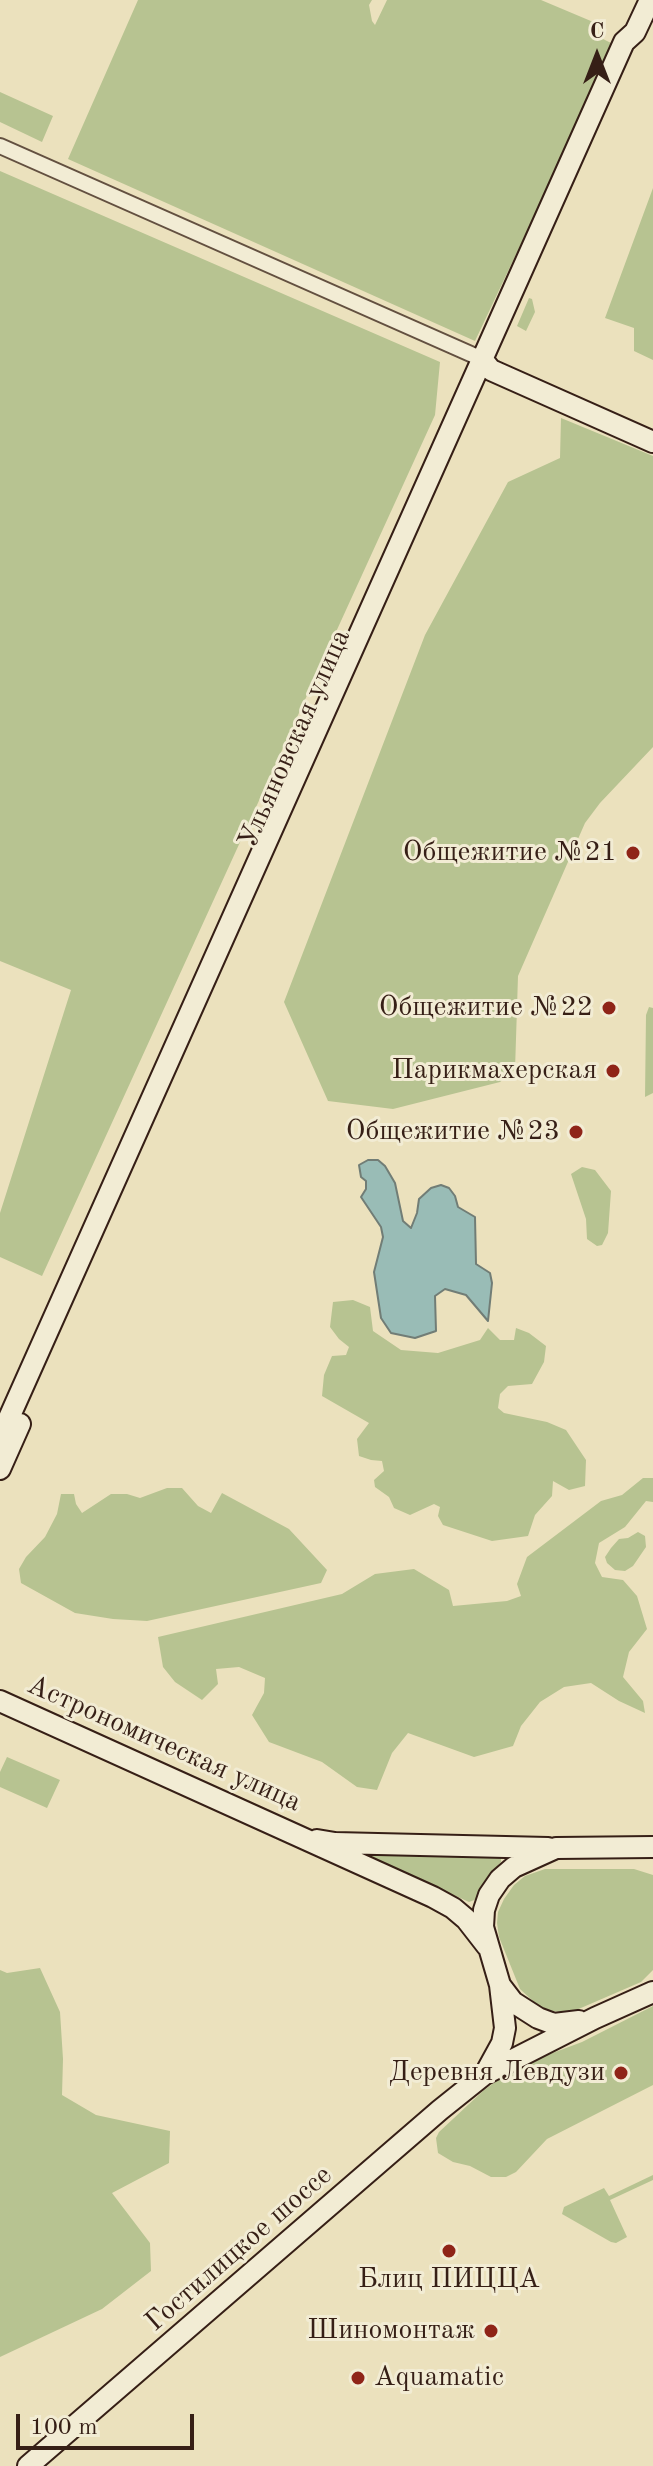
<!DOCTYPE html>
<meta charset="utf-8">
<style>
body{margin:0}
#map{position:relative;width:653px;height:2466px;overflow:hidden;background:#ebe1bd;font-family:"Old Standard TT",serif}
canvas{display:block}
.north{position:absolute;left:557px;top:16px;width:80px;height:80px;-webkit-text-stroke:6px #f2ecd4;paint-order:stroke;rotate:0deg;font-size:22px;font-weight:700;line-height:32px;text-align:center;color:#361f16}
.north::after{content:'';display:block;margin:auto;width:28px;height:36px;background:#361f16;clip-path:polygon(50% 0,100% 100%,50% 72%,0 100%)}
.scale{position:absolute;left:16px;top:2414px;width:178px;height:36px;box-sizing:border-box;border:4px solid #361f16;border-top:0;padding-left:10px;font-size:24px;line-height:28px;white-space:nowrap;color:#361f16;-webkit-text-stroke:6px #f2ecd4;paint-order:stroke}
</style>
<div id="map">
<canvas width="653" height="2466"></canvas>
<div class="north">С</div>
<div class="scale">100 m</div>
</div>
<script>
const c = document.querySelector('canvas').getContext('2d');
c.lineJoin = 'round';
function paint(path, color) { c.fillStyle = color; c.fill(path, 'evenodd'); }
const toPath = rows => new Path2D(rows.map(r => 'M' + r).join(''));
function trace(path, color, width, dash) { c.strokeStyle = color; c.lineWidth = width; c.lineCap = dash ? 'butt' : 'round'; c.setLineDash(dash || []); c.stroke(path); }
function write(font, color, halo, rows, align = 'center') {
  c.font = font + ' "Old Standard TT",serif'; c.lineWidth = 6; c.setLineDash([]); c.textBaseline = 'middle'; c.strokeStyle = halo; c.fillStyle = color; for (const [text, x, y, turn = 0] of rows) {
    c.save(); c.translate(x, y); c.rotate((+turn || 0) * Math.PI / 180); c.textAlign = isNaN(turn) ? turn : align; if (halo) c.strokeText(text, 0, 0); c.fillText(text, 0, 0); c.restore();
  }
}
paint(toPath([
 [138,0,372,0,369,5,372,21,375,25,387,0,541,0,598,24,593,34,615,45,475,341,68,159],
 [0,92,53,116,42,142,0,122],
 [0,171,440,362,435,415,42,1276,0,1257,0,1213,71,990,0,961],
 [653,188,653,360,634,351,634,328,605,318],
 [529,298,532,299,535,312,526,331,517,326],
 [561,418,653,456,653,747,600,803,585,823,518,976,515,1070,500,1082,393,1109,328,1101,284,1002,425,635,508,482,560,458],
 [649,1007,653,1008,653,1093,645,1097,646,1015],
 [582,1167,595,1170,611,1191,608,1233,602,1245,597,1246,587,1239,586,1219,571,1174],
 [353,1300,370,1307,373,1331,401,1350,438,1353,480,1340,488,1328,500,1340,514,1340,516,1328,529,1333,546,1346,544,1362,532,1384,508,1386,500,1394,498,1408,504,1413,547,1422,566,1430,586,1460,585,1486,569,1490,553,1481,552,1496,535,1515,528,1536,492,1541,443,1525,438,1516,440,1507,434,1504,410,1515,394,1508,389,1497,375,1487,374,1480,384,1471,382,1461,371,1460,359,1456,357,1439,369,1423,322,1396,324,1375,332,1356,346,1355,349,1347,339,1339,330,1327,333,1302],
 [643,1478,653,1478,653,1502,646,1501,625,1527,599,1543,595,1563,602,1577,623,1580,637,1596,647,1629,629,1652,623,1677,643,1701,645,1713,619,1701,591,1683,564,1687,540,1702,521,1726,513,1746,474,1757,408,1733,392,1753,377,1790,357,1787,322,1762,269,1742,252,1715,264,1693,265,1678,239,1667,216,1669,218,1684,202,1700,175,1682,163,1667,158,1637,342,1594,375,1574,414,1569,449,1590,453,1606,507,1601,521,1596,517,1584,527,1557,601,1501,622,1495],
 [167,1488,182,1488,198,1506,211,1513,222,1493,289,1529,327,1570,321,1583,147,1621,113,1619,75,1613,21,1583,19,1569,26,1557,45,1537,57,1514,61,1494,74,1494,76,1504,82,1513,111,1494,127,1494,140,1498],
 [638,1532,645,1536,646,1547,633,1566,625,1571,615,1570,607,1563,605,1557,611,1548,619,1539,628,1538],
 [7,1757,60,1780,47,1808,0,1787,0,1772],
 [373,1853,495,1854,501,1858,501,1862,487,1879,477,1899,469,1902,371,1857],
 [545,1869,634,1869,653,1875,653,1970,641,1982,574,2011,560,2012,546,2010,534,2002,520,1989,499,1937,497,1923,498,1912,504,1899,514,1885,525,1876],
 [40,1968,60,2012,63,2059,62,2095,96,2115,170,2131,169,2163,112,2193,150,2243,151,2271,102,2309,0,2357,0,1970,7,1973],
 [653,2006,653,2085,547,2139,516,2172,506,2177,491,2177,470,2166,453,2162,438,2153,436,2138,439,2132,484,2090,518,2066,582,2042],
 [653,2175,653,2180,610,2200,627,2237,616,2243,611,2242,562,2214,564,2207,604,2188,609,2196]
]), '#b7c391');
const water = toPath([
 [368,1160,378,1160,385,1166,395,1183,403,1221,411,1228,417,1213,419,1199,431,1188,441,1185,449,1188,455,1196,458,1207,475,1217,476,1264,490,1273,492,1283,488,1321,466,1295,445,1289,435,1296,436,1331,415,1338,391,1333,381,1318,374,1272,383,1237,381,1227,361,1197,366,1189,366,1181,361,1177,359,1165,368,1160]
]);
paint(water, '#99bcb6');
trace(water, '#717d76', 2);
const street = toPath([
 [0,146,482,359]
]);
const secondary = toPath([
 [482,359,491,370,653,442],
 [0,1438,624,42,635,32,650,0],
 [0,1469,20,1424],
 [0,1701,433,1897,453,1908,466,1919,487,1946],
 [317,1840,335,1843,548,1848],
 [500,1985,513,2002,538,2018,554,2024,579,2021],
 [485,2074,502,2043,505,2028,500,1985,483,1927,484,1910,489,1895,500,1879,514,1867,556,1848,653,1847],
 [28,2466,440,2110,485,2074,595,2018,653,1992]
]);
trace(street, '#635040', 18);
trace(secondary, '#361f16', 24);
trace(street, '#f2ecd4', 14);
trace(secondary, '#f2ecd4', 20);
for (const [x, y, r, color] of [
 [633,853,8,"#8f2418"],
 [609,1008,8,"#8f2418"],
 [613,1071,8,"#8f2418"],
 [576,1132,8,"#8f2418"],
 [621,2073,8,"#8f2418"],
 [449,2251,8,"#8f2418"],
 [491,2331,8,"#8f2418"],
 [358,2378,8,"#8f2418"]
]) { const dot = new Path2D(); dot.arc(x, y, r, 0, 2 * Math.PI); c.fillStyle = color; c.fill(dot); trace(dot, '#f2ecd4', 3); }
write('28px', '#361f16', '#f2ecd4', [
 ["Ульяновская улица",295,739,-66],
 ["Астрономическая улица",164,1744,24],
 ["Гостилицкое шоссе",239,2249,-41]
]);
write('28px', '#361f16', '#f2ecd4', [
 ["Общежитие №21",617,853],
 ["Общежитие №22",593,1008],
 ["Парикмахерская",597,1071],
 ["Общежитие №23",560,1132],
 ["Деревня Левдузи",605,2073],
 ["Блиц ПИЦЦА",449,2280,"center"],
 ["Шиномонтаж",475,2331],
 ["Aquamatic",374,2378,"left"]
], 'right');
</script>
